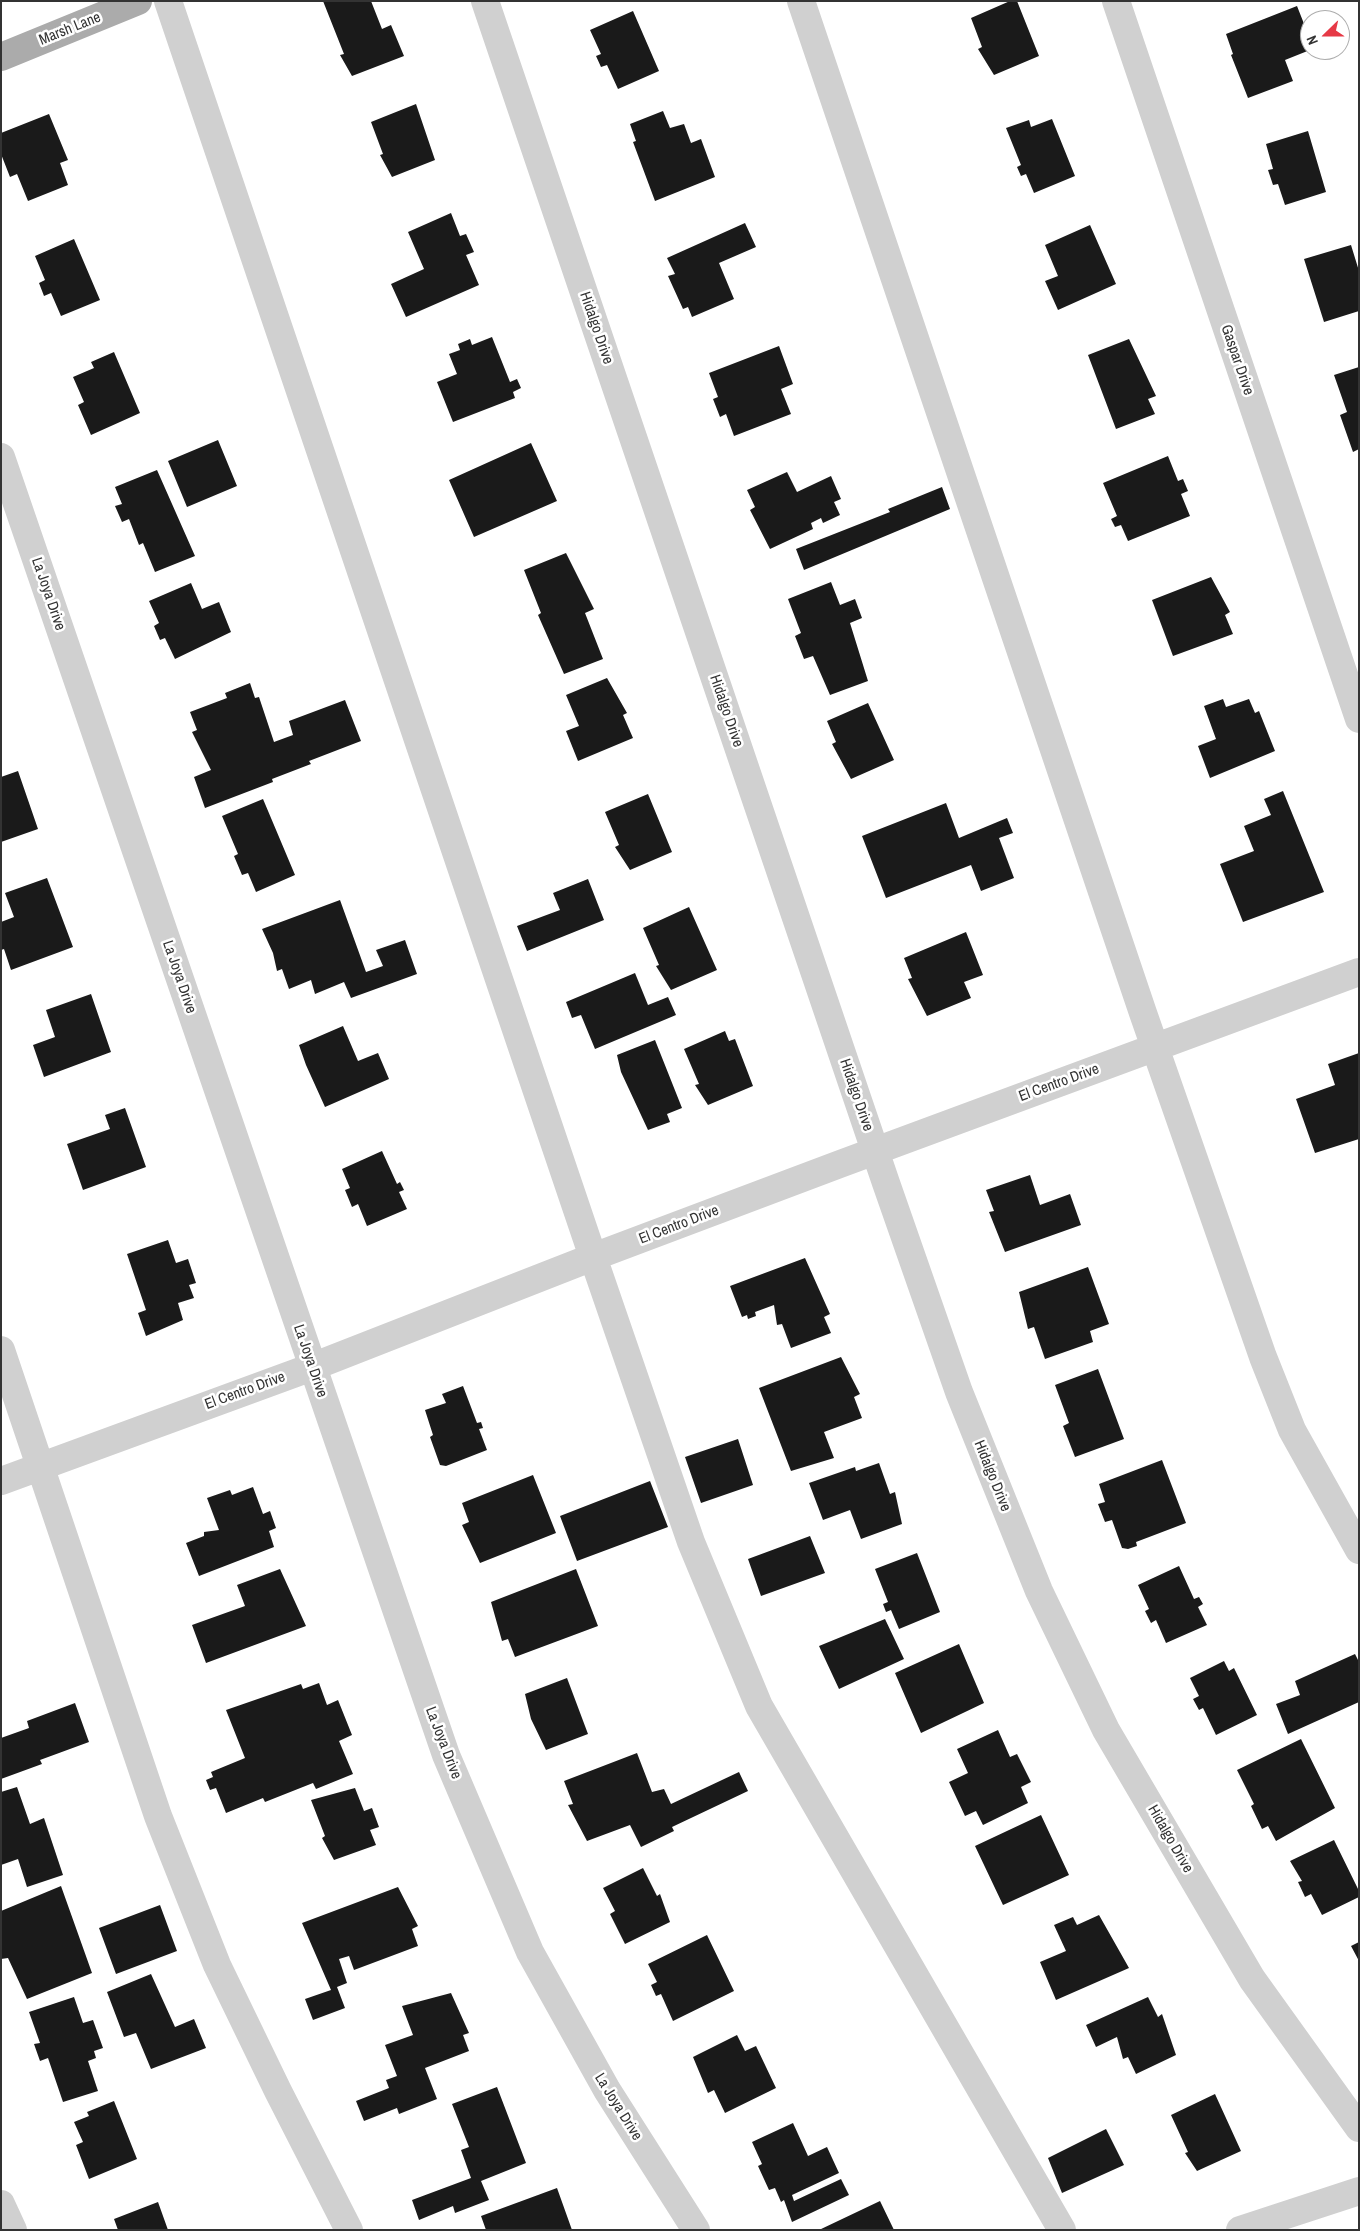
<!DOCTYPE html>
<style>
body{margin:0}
#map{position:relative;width:1360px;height:2231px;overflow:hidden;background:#fff;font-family:"Archivo Narrow",sans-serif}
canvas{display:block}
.frame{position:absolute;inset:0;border:2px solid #333;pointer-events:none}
.north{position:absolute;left:1300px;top:10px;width:50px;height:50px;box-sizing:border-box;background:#fff;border:1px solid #adadad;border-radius:50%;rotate:248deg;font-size:14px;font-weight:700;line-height:20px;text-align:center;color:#333}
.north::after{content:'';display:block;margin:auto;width:18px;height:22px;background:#e63946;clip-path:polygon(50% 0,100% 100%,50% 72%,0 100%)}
</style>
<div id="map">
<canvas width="1360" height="2231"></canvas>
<div class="frame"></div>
<div class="north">N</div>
</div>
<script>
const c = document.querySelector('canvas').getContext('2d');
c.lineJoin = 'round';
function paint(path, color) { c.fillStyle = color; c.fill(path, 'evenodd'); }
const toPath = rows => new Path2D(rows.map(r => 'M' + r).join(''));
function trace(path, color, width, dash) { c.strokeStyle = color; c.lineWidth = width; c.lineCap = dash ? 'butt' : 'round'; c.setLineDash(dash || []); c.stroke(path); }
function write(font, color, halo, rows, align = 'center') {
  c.font = font + ' "Archivo Narrow",sans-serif'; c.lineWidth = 5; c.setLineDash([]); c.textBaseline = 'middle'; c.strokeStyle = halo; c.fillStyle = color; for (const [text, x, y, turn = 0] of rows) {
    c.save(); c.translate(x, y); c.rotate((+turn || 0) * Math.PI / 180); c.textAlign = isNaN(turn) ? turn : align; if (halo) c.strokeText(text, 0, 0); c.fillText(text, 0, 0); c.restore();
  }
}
paint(toPath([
 [323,1,371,1,382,29,391,25,404,56,352,76,340,55,344,54],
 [1010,1,1017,1,1039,56,994,75,978,49,982,47,971,18],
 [1297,6,1310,39,1310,50,1285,60,1293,81,1248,98,1231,55,1233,54,1226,34],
 [633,11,659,71,618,89,607,65,601,67,596,56,601,54,590,30],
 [416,104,435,160,392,177,380,155,383,154,371,122],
 [663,111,670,128,684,124,691,143,701,139,715,177,655,201,633,142,636,141,630,124],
 [49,114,68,160,60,163,68,185,28,201,17,174,10,177,1,154,1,133],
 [1052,119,1075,176,1034,193,1026,174,1021,176,1017,167,1021,165,1006,128,1029,120,1031,127],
 [1308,131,1326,192,1285,205,1278,184,1273,185,1268,170,1273,169,1266,144],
 [451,213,460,236,466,234,474,252,466,255,479,285,406,317,391,284,424,269,408,232],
 [745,223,756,247,719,263,734,299,692,317,688,307,683,309,668,276,675,274,667,258],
 [1090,225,1116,284,1058,310,1045,281,1058,276,1045,245],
 [74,239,100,300,61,316,51,293,44,296,39,283,45,280,35,256],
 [1351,245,1359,271,1359,311,1324,322,1304,259],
 [492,337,510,382,517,379,521,388,513,392,515,398,453,422,437,382,457,374,449,354,460,350,458,344,470,339,472,345],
 [1129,339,1156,396,1148,399,1155,414,1116,429,1088,355],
 [779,346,793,384,781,389,791,414,734,436,726,414,720,417,713,399,718,397,709,373],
 [114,352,140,413,91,435,78,405,84,402,73,377,94,368,91,362],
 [1359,367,1359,449,1353,452,1340,415,1347,412,1334,375],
 [218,440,237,486,187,507,168,461],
 [531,443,557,501,474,537,449,480],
 [1168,456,1178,481,1183,479,1188,491,1181,494,1190,516,1128,541,1121,525,1115,527,1111,519,1117,516,1103,483],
 [157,470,195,556,155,572,143,543,139,545,129,519,122,522,115,506,122,504,115,487],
 [787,472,797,492,831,476,841,499,834,502,840,515,823,523,821,518,811,523,813,529,770,549,750,510,755,507,747,490],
 [942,487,950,509,804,570,796,549,890,512,888,509],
 [566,553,594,609,585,613,603,659,564,674,538,615,541,613,524,570],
 [1211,577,1230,612,1225,615,1233,634,1173,656,1152,600],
 [831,582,840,605,855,599,862,618,850,623,868,681,830,695,813,656,804,659,795,636,801,633,788,599],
 [191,583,202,609,219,602,231,632,175,659,165,638,160,640,154,626,159,623,149,601],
 [607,678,627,713,623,715,633,738,578,761,566,731,579,726,566,695],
 [250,683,255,698,259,697,274,742,293,735,289,721,345,700,361,741,309,761,311,764,272,779,273,782,205,808,194,777,211,770,192,732,197,730,190,712,227,698,225,693],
 [1223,699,1226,707,1249,699,1255,713,1259,711,1275,751,1210,778,1198,746,1216,739,1204,706],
 [868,703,894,760,851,779,832,744,836,742,827,721],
 [18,771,38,829,1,842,1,777],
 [1283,791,1324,892,1243,922,1220,864,1254,851,1244,826,1271,815,1264,799],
 [648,794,672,852,630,870,615,847,619,845,605,812],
 [263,799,295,875,256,892,248,873,242,875,234,856,238,854,222,816],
 [946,803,959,838,1007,818,1013,833,999,838,1014,878,981,891,971,865,886,898,862,836],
 [47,878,73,947,11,970,4,949,1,950,1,922,14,917,5,893],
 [588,879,604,920,527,951,517,926,560,910,553,893],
 [340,900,366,972,383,966,376,950,405,940,417,974,351,998,344,982,315,994,311,980,289,989,282,969,277,971,273,953,262,929],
 [689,907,717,970,671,990,656,966,659,965,643,928],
 [966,932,983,975,964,982,971,998,927,1016,908,979,912,978,904,958],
 [635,973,648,1005,668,997,676,1015,595,1049,581,1015,572,1018,566,1002],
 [91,994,111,1052,44,1077,33,1045,55,1037,46,1010],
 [343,1026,358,1061,378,1053,389,1079,325,1107,306,1065,299,1045],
 [725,1031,729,1041,735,1039,753,1086,708,1105,695,1085,699,1084,684,1049],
 [655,1040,682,1108,667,1114,670,1122,648,1130,621,1072,617,1055],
 [1359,1053,1359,1139,1315,1153,1296,1099,1335,1085,1328,1064],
 [125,1108,146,1167,83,1190,67,1144,110,1129,105,1115],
 [382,1151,397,1184,400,1182,404,1190,399,1192,407,1209,367,1226,358,1204,352,1207,345,1190,350,1188,342,1169],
 [1030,1175,1040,1205,1070,1194,1081,1225,1005,1252,989,1212,994,1211,986,1190],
 [168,1240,176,1263,188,1259,196,1283,189,1285,194,1298,178,1303,183,1320,146,1336,138,1313,146,1310,127,1254],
 [805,1258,830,1314,824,1317,831,1333,791,1348,782,1324,777,1325,774,1305,755,1312,756,1316,748,1319,747,1315,742,1317,730,1286],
 [1088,1267,1109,1324,1090,1331,1093,1342,1045,1359,1034,1327,1028,1329,1019,1292],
 [841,1357,860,1394,854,1397,862,1418,824,1432,834,1458,791,1471,759,1388],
 [1098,1369,1124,1439,1075,1457,1063,1426,1069,1423,1055,1385],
 [463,1386,477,1423,481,1422,483,1428,479,1429,487,1450,446,1466,440,1465,430,1437,433,1435,425,1410,446,1403,442,1394],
 [738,1439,753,1485,701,1503,685,1457],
 [1162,1460,1186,1523,1136,1542,1137,1546,1128,1549,1122,1548,1112,1520,1105,1522,1098,1504,1105,1502,1099,1484],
 [879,1463,890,1494,895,1492,902,1524,861,1539,850,1510,823,1520,809,1483,855,1467,856,1471],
 [533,1475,556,1533,480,1563,462,1525,469,1522,462,1503],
 [650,1481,668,1527,577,1561,560,1516],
 [253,1487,263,1514,270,1511,276,1528,269,1531,274,1547,199,1576,186,1543,204,1536,204,1532,219,1530,207,1498,230,1490,232,1495],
 [810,1536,825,1573,761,1596,748,1559],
 [917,1553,940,1612,899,1629,891,1610,886,1612,883,1604,888,1602,875,1569],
 [1179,1566,1194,1599,1199,1597,1203,1604,1198,1607,1207,1625,1166,1643,1156,1620,1151,1623,1145,1611,1149,1609,1138,1585],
 [280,1569,306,1626,206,1663,192,1625,245,1606,237,1585],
 [576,1569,598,1626,515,1657,508,1639,502,1641,491,1602],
 [885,1619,904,1659,839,1689,819,1646],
 [959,1644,984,1703,921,1733,895,1673],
 [1355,1654,1359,1662,1359,1702,1288,1734,1276,1704,1300,1695,1295,1681],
 [1224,1661,1229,1671,1234,1668,1257,1715,1216,1735,1203,1708,1199,1710,1193,1699,1199,1696,1190,1678],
 [567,1678,588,1734,546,1750,531,1719,525,1694],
 [319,1683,327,1705,338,1700,352,1735,339,1741,353,1774,316,1789,313,1783,265,1802,263,1798,226,1813,216,1788,210,1790,206,1780,213,1777,211,1772,245,1758,226,1710,301,1684,303,1689],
 [75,1703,89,1742,40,1760,42,1764,1,1779,1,1738,29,1728,27,1721],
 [998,1730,1010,1757,1017,1754,1031,1782,1021,1787,1028,1803,983,1825,976,1811,965,1816,949,1782,968,1773,957,1749],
 [1301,1739,1335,1808,1276,1841,1268,1826,1262,1829,1251,1806,1254,1804,1237,1770],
 [637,1753,652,1792,664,1789,671,1804,739,1772,748,1791,672,1827,674,1831,641,1847,630,1825,587,1841,568,1805,573,1804,564,1781],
 [17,1787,30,1824,44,1818,63,1875,27,1887,18,1859,1,1865,1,1792],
 [355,1788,364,1811,372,1808,379,1827,370,1830,376,1845,334,1860,322,1838,325,1836,311,1800],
 [1041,1815,1069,1875,1003,1905,975,1846],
 [1334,1840,1359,1891,1359,1897,1322,1915,1311,1894,1305,1897,1298,1882,1302,1881,1290,1861],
 [643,1868,657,1896,660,1894,670,1922,625,1944,610,1914,615,1911,603,1888],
 [61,1886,92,1973,27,1999,8,1958,1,1959,1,1911],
 [398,1887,418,1926,412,1929,418,1946,354,1970,349,1956,339,1959,347,1983,337,1987,345,2008,313,2020,305,1999,331,1990,302,1923],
 [160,1905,177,1951,116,1974,99,1928],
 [1099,1915,1129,1968,1056,2000,1040,1962,1066,1951,1054,1925,1073,1917,1077,1925],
 [707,1935,734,1991,673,2021,661,1994,656,1996,651,1985,657,1982,648,1964],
 [1359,1942,1359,1961,1351,1946],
 [151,1974,175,2027,194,2019,206,2048,151,2069,136,2033,124,2037,107,1992],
 [451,1993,469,2033,463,2035,469,2051,425,2068,437,2099,399,2114,397,2108,364,2121,356,2101,389,2088,386,2080,397,2076,385,2045,413,2035,402,2006],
 [74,1997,83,2023,93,2020,103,2048,94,2051,96,2058,88,2061,98,2091,63,2102,48,2058,40,2061,34,2044,40,2043,29,2012],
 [1148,1997,1158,2017,1162,2014,1176,2055,1136,2074,1128,2057,1123,2059,1117,2037,1096,2047,1086,2025],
 [737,2035,745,2051,756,2046,776,2088,725,2113,714,2090,708,2093,693,2057],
 [497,2087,526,2163,481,2181,489,2200,455,2213,453,2206,419,2220,412,2200,471,2178,461,2150,469,2147,452,2104],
 [1215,2094,1241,2151,1197,2171,1185,2153,1188,2152,1171,2115],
 [114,2101,137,2159,89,2179,76,2145,83,2142,74,2122,89,2116,87,2112],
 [793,2123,808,2156,827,2147,839,2173,792,2195,794,2201,841,2179,849,2195,792,2222,784,2200,781,2202,775,2188,769,2190,758,2166,762,2164,752,2142],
 [1106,2129,1124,2165,1062,2193,1048,2158],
 [557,2188,572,2230,486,2230,481,2216],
 [880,2201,894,2230,819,2230],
 [158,2202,168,2230,118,2230,114,2219]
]), '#1a1a1a');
trace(toPath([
 [168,1,593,1257,691,1542,759,1706,1062,2230],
 [485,1,886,1183,959,1392,1039,1591,1106,1730,1252,1979,1359,2128],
 [801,1,1143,1013,1263,1357,1292,1430,1359,1550],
 [1116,1,1359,719],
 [1,457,446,1755,530,1952,607,2090,696,2230],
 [1,1350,158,1816,217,1965,278,2091,349,2230],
 [1,1481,312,1367,593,1257,840,1164,1359,972],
 [1,2204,13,2230],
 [1240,2230,1359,2191]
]), '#d0d0d0', 28);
trace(toPath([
 [1,57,138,1]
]), '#ababab', 28);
write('15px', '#333', '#fff', [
 ["Marsh Lane",70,29,-22],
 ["Hidalgo Drive",596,328,71],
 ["Gaspar Drive",1237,360,71],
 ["La Joya Drive",48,594,71],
 ["Hidalgo Drive",726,711,71],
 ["La Joya Drive",179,977,71],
 ["El Centro Drive",1059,1083,-20],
 ["Hidalgo Drive",856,1095,71],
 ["El Centro Drive",679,1225,-21],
 ["La Joya Drive",310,1361,71],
 ["El Centro Drive",245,1391,-20],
 ["Hidalgo Drive",992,1476,68],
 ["La Joya Drive",443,1743,69],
 ["Hidalgo Drive",1170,1839,60],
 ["La Joya Drive",618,2107,58]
]);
</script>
